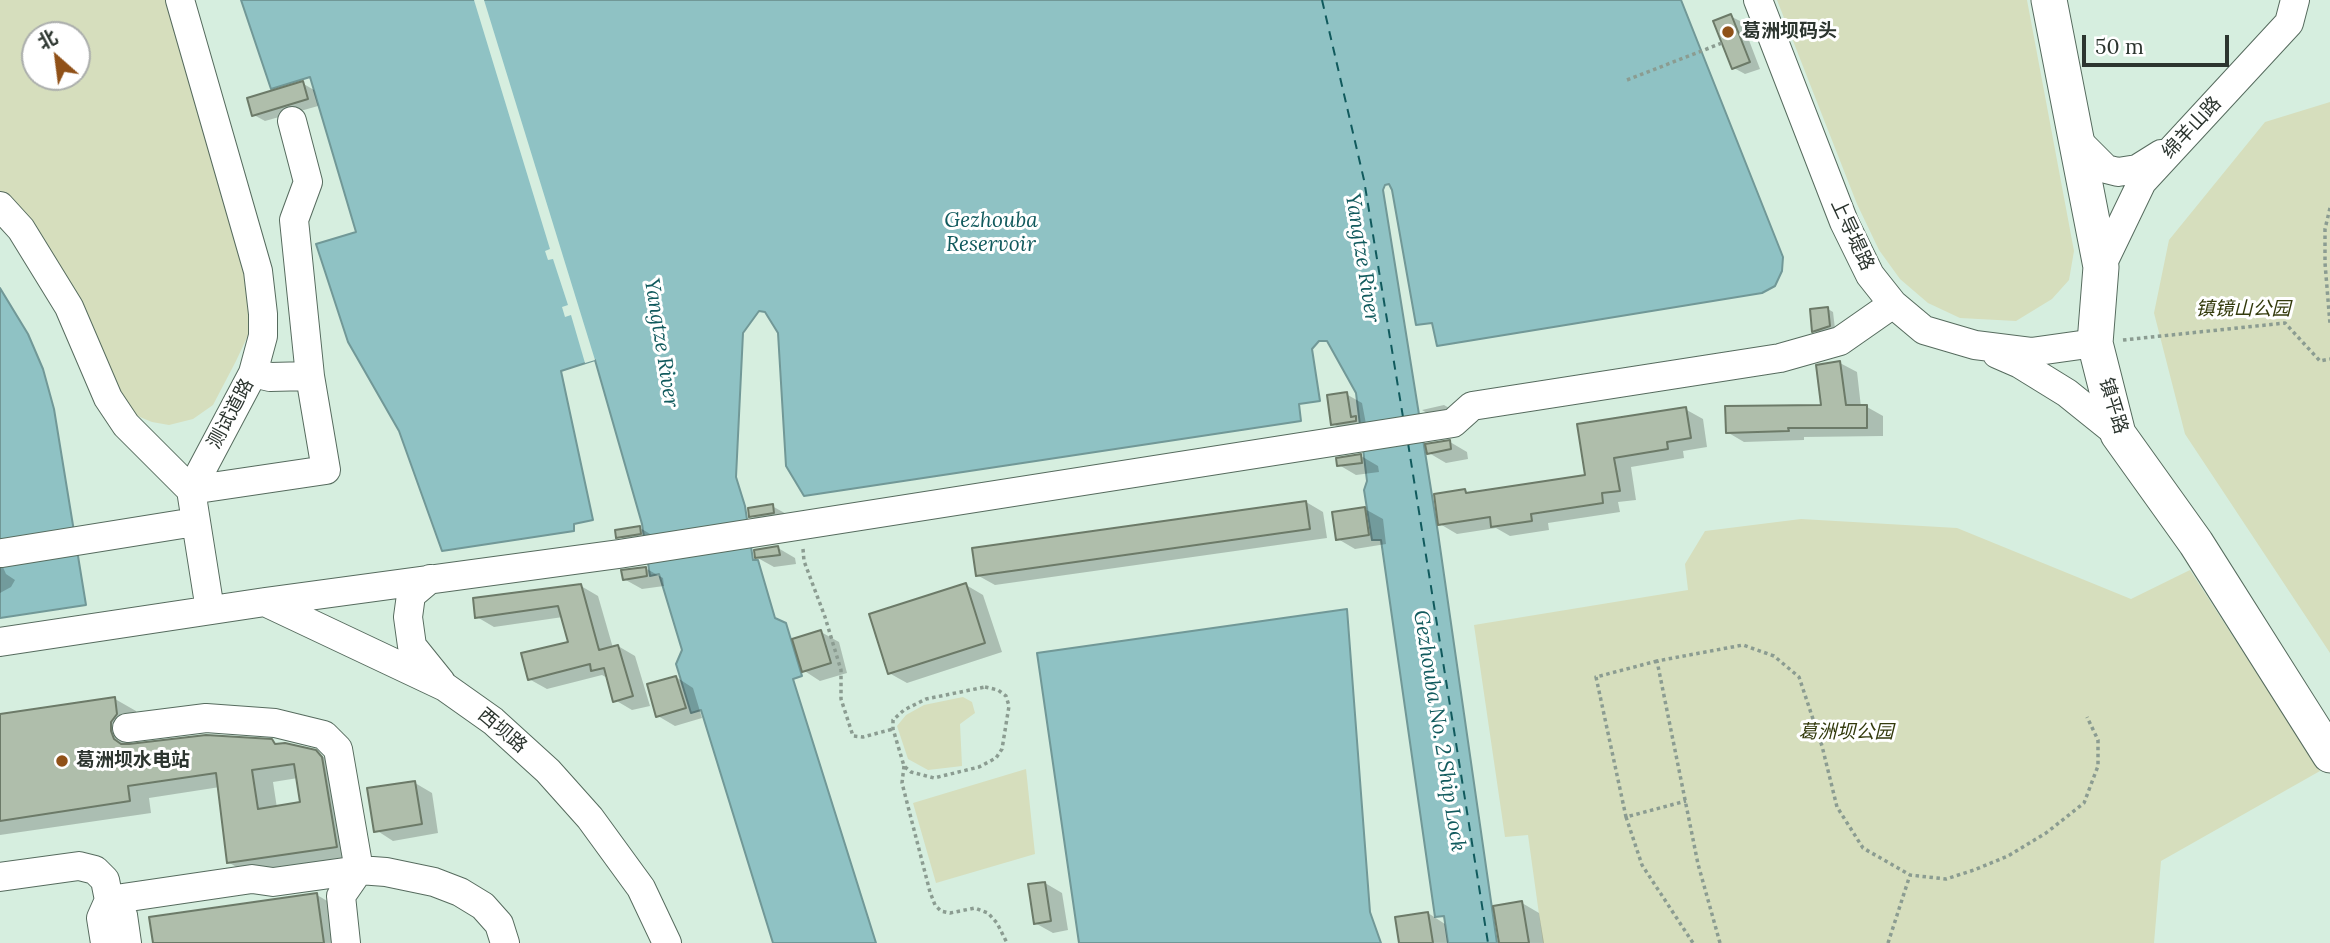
<!DOCTYPE html>
<meta charset="utf-8">
<style>
body{margin:0}
#map{position:relative;width:2330px;height:943px;overflow:hidden;background:#d6eedf;font-family:Lora,"Noto Sans SC",serif}
canvas{display:block}
.north{position:absolute;left:21px;top:21px;width:70px;height:70px;box-sizing:border-box;background:#fff;border:2px solid #abaeac;border-radius:50%;rotate:332deg;font-size:19px;font-weight:700;line-height:28px;text-align:center;color:#2c352f}
.north::after{content:'';display:block;margin:auto;width:24px;height:32px;background:#905118;clip-path:polygon(50% 0,100% 100%,50% 72%,0 100%)}
.scale{position:absolute;left:2082px;top:35px;width:147px;height:32px;box-sizing:border-box;border:4px solid #2c352f;border-top:0;padding-left:9px;font-size:21px;line-height:24px;white-space:nowrap;color:#2c352f;-webkit-text-stroke:5px #fff;paint-order:stroke}
</style>
<div id="map">
<canvas width="2330" height="943"></canvas>
<div class="north">北</div>
<div class="scale">50 m</div>
</div>
<script>
const c = document.querySelector('canvas').getContext('2d');
c.lineJoin = 'round';
function paint(path, color) { c.fillStyle = color; c.fill(path, 'evenodd'); }
const toPath = rows => new Path2D(rows.map(r => 'M' + r).join(''));
function trace(path, color, width, dash) { c.strokeStyle = color; c.lineWidth = width; c.lineCap = dash ? 'butt' : 'round'; c.setLineDash(dash || []); c.stroke(path); }
function write(font, color, halo, rows, align = 'center') {
  c.font = font + ' Lora,"Noto Sans SC",serif'; c.lineWidth = 6; c.setLineDash([]); c.textBaseline = 'middle'; c.strokeStyle = halo; c.fillStyle = color; for (const [text, x, y, turn = 0] of rows) {
    c.save(); c.translate(x, y); c.rotate((+turn || 0) * Math.PI / 180); c.textAlign = isNaN(turn) ? turn : align; if (halo) c.strokeText(text, 0, 0); c.fillText(text, 0, 0); c.restore();
  }
}
paint(toPath([
 [0,0,173,0,252,304,250,331,236,361,213,405,193,419,169,425,152,422,135,415,119,397,0,197],
 [35,35,77,35,77,77,35,77],
 [1777,0,2027,0,2074,251,2069,280,2052,299,2016,321,1960,318,1928,303,1900,279,1879,250,1857,204],
 [2330,102,2330,653,2185,434,2154,313,2169,240,2265,122],
 [1801,519,1957,528,2131,599,2190,570,2320,771,2161,861,2154,943,1543,943,1528,835,1505,837,1474,625,1688,590,1685,564,1705,531],
 [963,697,972,702,975,713,960,724,962,766,928,770,908,759,897,726,906,715,924,705],
 [1026,769,1035,854,936,883,913,803]
]), '#d6debd');
const water = toPath([
 [241,0,1681,0,1783,257,1782,271,1775,286,1762,293,1437,346,1432,323,1416,325,1392,190,1389,184,1385,185,1383,190,1438,533,1497,943,1448,943,1444,916,1435,917,1381,540,1372,540,1364,490,1367,481,1356,393,1327,341,1319,341,1312,349,1320,401,1299,404,1301,421,804,496,786,466,778,333,765,312,759,311,743,333,736,477,745,506,753,560,758,560,775,618,786,623,802,676,793,679,876,943,773,943,701,710,691,713,676,664,682,650,659,574,650,576,642,524,595,360,561,371,593,520,574,524,574,531,442,551,399,431,348,342,316,244,356,232,310,77,271,89,241,0],
 [0,288,28,334,43,369,54,409,86,605,0,618,0,288],
 [1347,609,1370,912,1381,943,1079,943,1037,653,1347,609]
]);
paint(water, '#8fc2c4');
trace(water, '#719897', 2);
paint(toPath([
 [474,0,484,0,595,360,585,363,571,315,565,317,562,307,568,305,553,259,548,260,545,251,550,249]
]), '#d6eedf');
paint(toPath([
 [1730,16,1742,22,1760,69,1745,74,1734,68],
 [302,83,314,90,318,106,265,121,254,115],
 [1828,309,1833,312,1835,329,1819,333,1814,331],
 [1840,363,1857,372,1861,407,1867,407,1883,416,1883,436,1804,437,1804,440,1744,442,1727,432,1823,407],
 [1346,394,1362,403,1366,424,1349,433,1333,424],
 [1444,405,1461,415,1439,420,1422,410],
 [1685,409,1703,419,1707,447,1683,451,1684,458,1631,467,1636,500,1618,502,1620,512,1548,523,1549,530,1510,536,1496,528,1457,534,1440,524,1465,491,1471,494,1587,477],
 [1450,442,1467,452,1468,459,1446,463,1429,453],
 [1361,456,1378,466,1379,472,1356,475,1339,465],
 [1306,502,1323,512,1327,538,995,585,977,575],
 [772,506,790,516,768,526,751,516],
 [1365,509,1383,519,1386,544,1355,549,1338,539],
 [640,528,657,538,636,547,618,536],
 [0,540,2,565,6,574,15,580,11,587,0,593],
 [778,548,795,558,796,564,774,567,756,557],
 [645,568,663,578,664,586,642,589,624,579],
 [966,585,983,595,1002,652,907,683,889,673],
 [581,586,598,596,613,648,618,646,635,656,650,706,632,710,615,700,609,679,602,675,547,689,529,679,570,643,563,617,494,627,477,617],
 [821,632,839,642,847,673,820,681,803,670],
 [676,677,693,688,702,718,675,726,658,716],
 [115,699,136,711,139,727,133,735,132,746,272,741,279,745,315,752,338,765,358,859,250,875,228,862,220,787,149,798,151,813,0,835,0,715],
 [298,778,302,804,277,808,273,782],
 [415,783,432,793,438,833,393,841,376,830],
 [1045,883,1062,893,1068,930,1053,933,1035,923],
 [317,895,334,905,339,943,155,943],
 [1522,903,1539,913,1544,943,1501,943],
 [1428,913,1445,924,1448,943,1401,943]
]), '#0003');
trace(toPath([
 [1322,0,1364,180,1403,417],
 [1408,443,1488,943]
]), '#115a5d', 2, [9, 7]);
const building = toPath([
 [1731,14,1750,62,1732,69,1713,21,1731,14],
 [303,81,308,99,252,116,247,98,303,81],
 [1828,307,1830,326,1812,332,1810,309,1828,307],
 [1840,361,1846,405,1867,405,1867,428,1788,428,1789,431,1726,433,1725,406,1821,405,1816,365,1840,361],
 [1347,392,1351,417,1356,416,1356,421,1331,425,1327,395,1347,392],
 [1686,407,1691,438,1667,442,1668,449,1614,458,1620,491,1602,493,1603,503,1531,514,1532,521,1491,527,1490,517,1438,525,1434,494,1465,489,1466,493,1585,475,1577,424,1686,407],
 [1450,440,1451,449,1427,454,1425,444,1450,440],
 [1361,454,1362,463,1337,466,1336,458,1361,454],
 [1306,501,1310,529,976,576,972,548,1306,501],
 [773,504,774,513,749,517,748,508,773,504],
 [1365,507,1369,535,1336,540,1332,512,1365,507],
 [640,526,641,534,616,538,615,530,640,526],
 [778,546,780,555,755,558,754,550,778,546],
 [646,567,647,576,623,580,621,570,646,567],
 [966,583,985,643,888,674,869,614,966,583],
 [581,584,599,650,618,645,633,696,613,702,604,668,591,671,590,664,528,680,521,653,568,642,558,606,475,618,473,598,581,584],
 [821,630,831,663,802,672,792,639,821,630],
 [676,676,686,708,656,717,647,684,676,676],
 [115,697,117,714,111,722,111,731,114,739,121,744,129,744,206,735,272,739,275,744,285,743,316,750,322,757,337,847,227,863,216,773,128,786,130,801,0,821,0,714,115,697],
 [294,764,300,802,258,809,252,770,294,764],
 [415,781,422,824,374,832,367,788,415,781],
 [1045,882,1051,921,1034,924,1028,884,1045,882],
 [317,893,324,943,153,943,149,917,317,893],
 [1522,901,1529,943,1499,943,1493,906,1522,901],
 [1428,912,1433,943,1399,943,1395,917,1428,912]
]);
paint(building, '#afbeab');
trace(building, '#6c7a68', 2);
const minor = toPath([
 [1758,0,1844,222,1870,275,1893,304,1924,330,1975,345,2031,352,2095,343],
 [2076,139,2106,169,2118,172,2137,169,2161,154],
 [0,206,21,229,69,307,108,398,126,425,191,490,253,373,263,336,263,314,258,271,180,0],
 [2101,267,2142,182,2289,23,2295,0],
 [1997,354,2020,364,2067,393,2118,434],
 [253,373,270,377,310,376],
 [2,553,195,522],
 [430,579,411,595,408,617,412,646,441,682],
 [265,602,445,687,493,721,548,771,590,818,641,888,667,943],
 [210,610,191,490,326,470,310,376,294,220,308,182,292,121],
 [0,642,265,602,619,554,1447,424,1453,423,1472,406,1780,358,1840,341,1893,304],
 [127,728,206,718,275,723,324,735,338,749,359,870,341,896,346,943],
 [0,877,79,866,95,870,105,880,109,900,101,918,105,943],
 [109,900,252,879,273,882,359,870,386,872,434,882,460,892,483,906,499,924,505,943],
 [109,900,123,915,127,943]
]);
const major = toPath([
 [2049,0,2101,267,2095,343,2118,434,2196,543,2330,755]
]);
trace(minor, '#566b5e', 30);
trace(major, '#566b5e', 37);
trace(toPath([
 [1627,80,1722,43],
 [2330,208,2325,229,2325,263,2330,324],
 [2123,340,2285,323,2320,361,2330,359],
 [803,549,804,561,825,617,841,670,841,699,853,736,863,737,893,729],
 [1657,661,1596,677,1626,817,1686,801],
 [985,687,998,690,1006,696,1009,706,1002,749,996,758,979,767,934,778,911,772,904,766,893,729,893,720,904,710,926,699,985,687],
 [904,766,902,783,930,892,935,905,941,911,950,913,975,908,988,913,997,923,1007,943],
 [1626,817,1642,865,1693,943],
 [1720,943,1698,864,1657,661,1743,645,1774,656,1799,677,1822,746,1837,807,1863,848,1910,875,1946,879,1974,870,2008,856,2046,833,2084,803,2098,766,2098,740,2087,717],
 [1888,943,1910,875]
]), '#8b9c91', 3.5, [3.5, 3.5]);
trace(minor, '#fff', 28);
trace(major, '#fff', 35);
for (const [x, y, r, color] of [
 [1728,32,7,"#905118"],
 [62,761,7,"#905118"]
]) { const dot = new Path2D(); dot.arc(x, y, r, 0, 2 * Math.PI); c.fillStyle = color; c.fill(dot); trace(dot, '#fff', 2.5); }
write('bold 19px', '#2c352f', '#fff', [
 ["葛洲坝码头",1742,32],
 ["葛洲坝水电站",76,761]
], 'left');
write('19px', '#2c352f', '#fff', [
 ["绵羊山路",2192,128,-47],
 ["上导堤路",1852,235,65],
 ["镇平路",2113,406,73],
 ["测试道路",231,414,-62],
 ["西坝路",502,731,40]
]);
write('italic 19px', '#333a0c', '#fff', [
 ["镇镜山公园",2243,310],
 ["葛洲坝公园",1846,733]
]);
write('italic 21px', '#115a5d', '#fff', [
 ["Gezhouba",991,221],
 ["Reservoir",991,245],
 ["Yangtze River",1362,258,81],
 ["Yangtze River",661,343,81],
 ["Gezhouba No. 2 Ship Lock",1439,731,81]
]);
</script>
